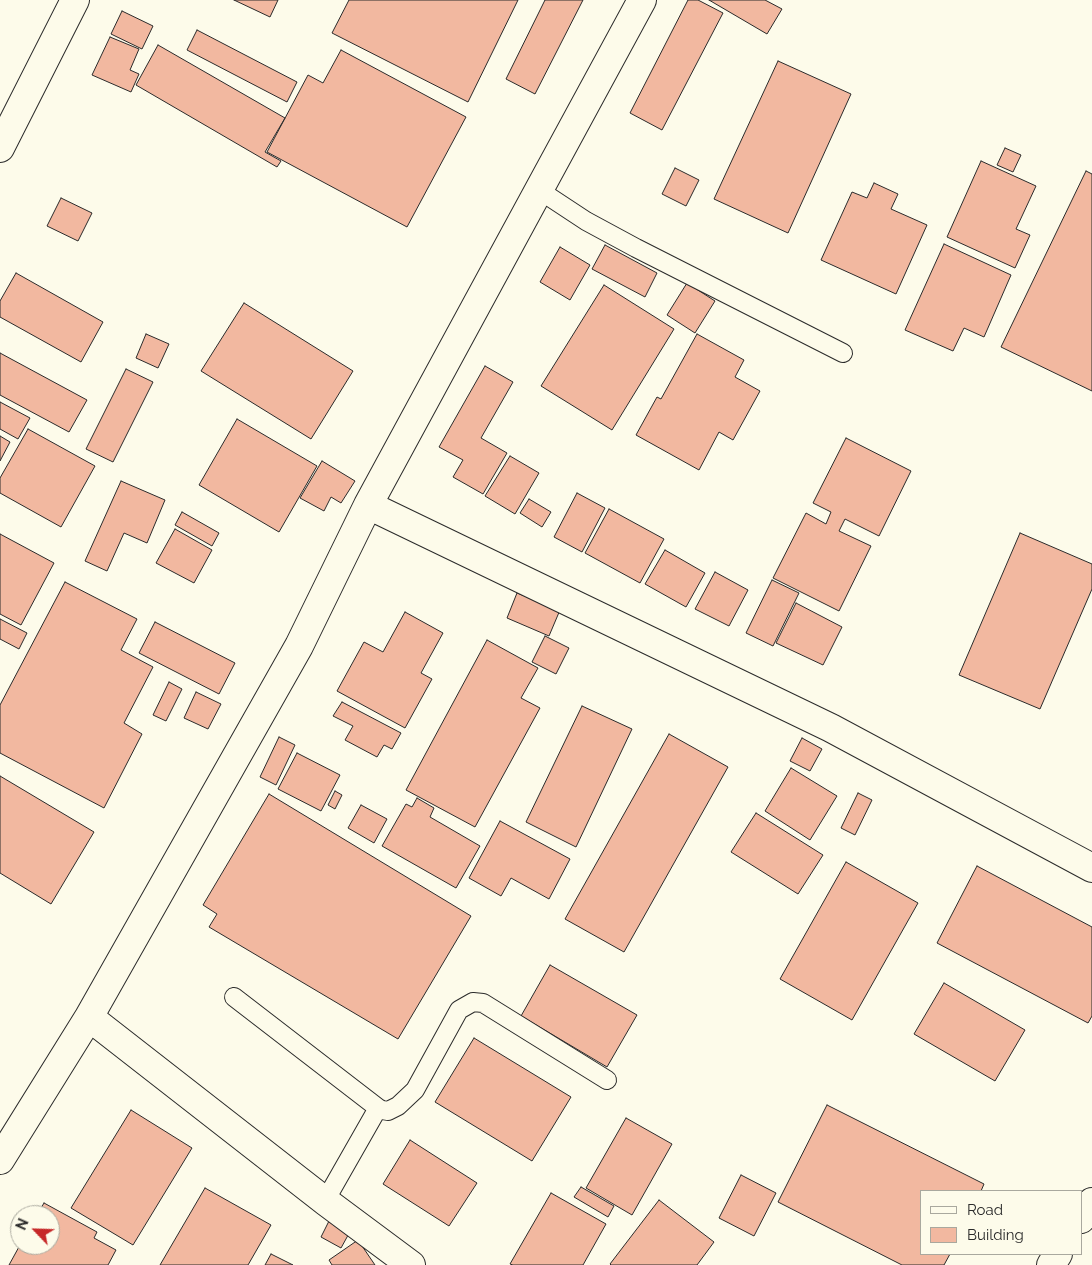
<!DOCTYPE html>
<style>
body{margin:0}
#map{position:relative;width:1092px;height:1265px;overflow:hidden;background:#fdfbea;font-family:Raleway,sans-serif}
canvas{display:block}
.legend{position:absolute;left:920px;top:1190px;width:162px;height:65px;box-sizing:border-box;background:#fdfbea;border:1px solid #a9a89e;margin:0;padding:6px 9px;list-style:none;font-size:15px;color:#2b2b2b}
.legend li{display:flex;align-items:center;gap:10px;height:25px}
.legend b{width:25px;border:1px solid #a9a89e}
.north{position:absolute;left:10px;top:1205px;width:50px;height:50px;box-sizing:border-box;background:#fdfbea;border:1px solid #a9a89e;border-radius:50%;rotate:294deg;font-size:14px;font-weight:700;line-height:20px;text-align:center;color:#2b2b2b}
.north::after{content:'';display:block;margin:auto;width:18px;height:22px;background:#c62828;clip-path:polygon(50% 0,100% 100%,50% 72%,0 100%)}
</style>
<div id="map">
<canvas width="1092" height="1265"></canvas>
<ul class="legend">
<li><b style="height:6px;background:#fdfbea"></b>Road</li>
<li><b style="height:14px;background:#f2b8a0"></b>Building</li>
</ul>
<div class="north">N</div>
</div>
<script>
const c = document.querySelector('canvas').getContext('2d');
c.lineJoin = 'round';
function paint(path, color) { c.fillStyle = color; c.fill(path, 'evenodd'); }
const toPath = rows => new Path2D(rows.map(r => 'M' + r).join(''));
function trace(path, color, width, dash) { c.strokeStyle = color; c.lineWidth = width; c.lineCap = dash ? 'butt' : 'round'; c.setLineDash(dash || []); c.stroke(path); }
const building = toPath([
 [234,0,278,0,270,17,234,0],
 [349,0,518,0,468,102,332,33,349,0],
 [545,0,583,0,535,94,506,79,545,0],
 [688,0,698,0,723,13,662,130,630,113,688,0],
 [709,0,765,0,782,9,767,34,709,0],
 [122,11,153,26,142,49,111,34,122,11],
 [197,30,297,82,287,102,187,50,197,30],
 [110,37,139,49,130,70,139,74,131,92,92,75,110,37],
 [158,45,285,118,265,152,281,161,277,167,136,85,158,45],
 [341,50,466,117,407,227,267,152,308,75,323,83,341,50],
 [778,61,851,94,788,233,714,199,778,61],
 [1005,148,1021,155,1013,172,997,165,1005,148],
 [981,161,1036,186,1016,229,1030,235,1015,268,947,237,981,161],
 [675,168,699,180,686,206,662,194,675,168],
 [1086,171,1092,174,1092,391,1001,347,1086,171],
 [874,183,898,194,891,209,927,225,896,294,821,260,852,192,867,198,874,183],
 [61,198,92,213,78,241,47,226,61,198],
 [944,244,1011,275,984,337,964,328,953,351,905,330,944,244],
 [605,245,657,273,645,297,592,269,605,245],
 [560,247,590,265,570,300,540,282,560,247],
 [16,273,103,322,81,362,0,317,0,301,16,273],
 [687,283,715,301,695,333,667,315,687,283],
 [604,285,674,329,612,430,541,386,604,285],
 [244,303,353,371,311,439,201,371,244,303],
 [146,334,169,344,158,368,136,358,146,334],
 [697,334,744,360,735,377,760,391,733,440,719,432,699,470,636,435,657,397,661,399,697,334],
 [0,353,87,400,69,432,0,395,0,353],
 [485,366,513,382,481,438,507,453,483,494,453,477,463,460,439,447,485,366],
 [126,369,153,382,113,462,86,449,126,369],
 [0,402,30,418,18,439,0,429,0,402],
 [237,419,317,466,279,532,199,485,237,419],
 [28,429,95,466,61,527,0,493,0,478,28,429],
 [0,436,10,442,0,461,0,436],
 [846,438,911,471,879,536,845,519,839,531,871,546,839,611,773,578,806,513,826,524,831,512,813,503,846,438],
 [510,456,539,473,515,514,485,496,510,456],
 [322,461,355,481,341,503,331,497,324,511,300,498,322,461],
 [121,481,165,500,147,543,124,533,107,571,85,561,121,481],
 [577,493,605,508,582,552,554,537,577,493],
 [529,499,551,512,542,527,520,513,529,499],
 [609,509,664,539,640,583,585,553,609,509],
 [182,512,219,533,212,546,175,525,182,512],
 [175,529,212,550,194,583,156,563,175,529],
 [1020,533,1092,564,1092,589,1040,709,959,675,1020,533],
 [0,534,54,563,21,625,0,614,0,534],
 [665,550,705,573,686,607,645,584,665,550],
 [715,572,748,590,729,626,695,609,715,572],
 [772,580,799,593,773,646,746,633,772,580],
 [65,582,137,619,121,650,153,667,124,723,142,734,104,808,0,753,0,705,65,582],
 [517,593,560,610,549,636,507,618,517,593],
 [796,603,842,627,823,665,776,643,796,603],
 [405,612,443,633,421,673,432,679,405,728,337,691,364,642,383,652,405,612],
 [0,619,27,633,19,649,0,639,0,619],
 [155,622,235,663,219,694,139,653,155,622],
 [545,636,569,648,556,674,532,662,545,636],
 [487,640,538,668,521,698,540,708,475,827,406,790,487,640],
 [169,682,182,689,166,721,153,715,169,682],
 [196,692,221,704,208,729,184,718,196,692],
 [342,702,401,733,392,749,384,745,377,757,345,740,353,726,333,716,342,702],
 [582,706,632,729,576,847,526,822,582,706],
 [669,734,728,767,624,952,565,919,669,734],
 [279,737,295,745,276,785,260,777,279,737],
 [802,738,822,749,810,771,790,761,802,738],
 [297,753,340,775,321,811,278,789,297,753],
 [791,768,837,796,810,840,765,811,791,768],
 [0,776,94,832,51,904,0,873,0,776],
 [335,791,342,795,335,809,328,805,335,791],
 [858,793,872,800,855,835,841,828,858,793],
 [269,794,471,916,398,1039,209,927,217,914,203,905,269,794],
 [417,798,434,808,430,817,480,846,456,888,382,846,406,804,412,807,417,798],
 [361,805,387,819,374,843,348,828,361,805],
 [756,813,823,855,798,894,731,852,756,813],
 [500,821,570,859,549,899,511,878,501,896,469,878,500,821],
 [846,862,918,903,852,1020,780,979,846,862],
 [977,866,1092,927,1092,1016,1088,1023,937,943,977,866],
 [550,965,637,1015,607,1067,521,1016,550,965],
 [944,983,1025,1030,995,1081,914,1034,944,983],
 [474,1038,571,1097,532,1161,435,1102,474,1038],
 [827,1105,984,1184,981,1191,921,1191,921,1254,950,1254,944,1265,902,1265,778,1202,827,1105],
 [131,1110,192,1148,133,1245,71,1208,131,1110],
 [626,1118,672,1144,632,1215,586,1188,626,1118],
 [410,1140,477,1183,449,1226,383,1184,410,1140],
 [741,1175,776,1193,754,1236,719,1218,741,1175],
 [581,1187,614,1206,608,1217,574,1197,581,1187],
 [205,1188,271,1225,248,1265,160,1265,205,1188],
 [551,1193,606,1224,583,1265,513,1265,510,1264,551,1193],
 [659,1200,714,1242,697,1265,611,1265,610,1264,659,1200],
 [44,1203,97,1232,94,1238,116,1250,108,1265,9,1265,20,1245,50,1245,50,1215,37,1215,44,1203],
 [331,1217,352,1228,341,1248,321,1237,331,1217],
 [358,1240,375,1265,332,1265,329,1260,358,1240],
 [271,1254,293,1265,265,1265,271,1254]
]);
paint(building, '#f2b8a0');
trace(building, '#2b2b2b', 1);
const service = toPath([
 [539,190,586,221,636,248,843,353],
 [234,997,378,1108,382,1110,388,1111,398,1106,415,1090,459,1010,473,1002,483,1003,607,1080],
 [325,1201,378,1108]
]);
const minor = toPath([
 [368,505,831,728,1092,868],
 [89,1017,325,1201,411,1265],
 [0,1160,89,1017,299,646,368,505,642,0],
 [1081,1219,1092,1202],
 [1051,1265,1058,1254]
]);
const tertiary = toPath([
 [0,148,75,0]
]);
trace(service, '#2b2b2b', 20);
trace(minor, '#2b2b2b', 30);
trace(tertiary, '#2b2b2b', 30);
trace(service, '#fdfbea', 18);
trace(minor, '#fdfbea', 28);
trace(tertiary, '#fdfbea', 28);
</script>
